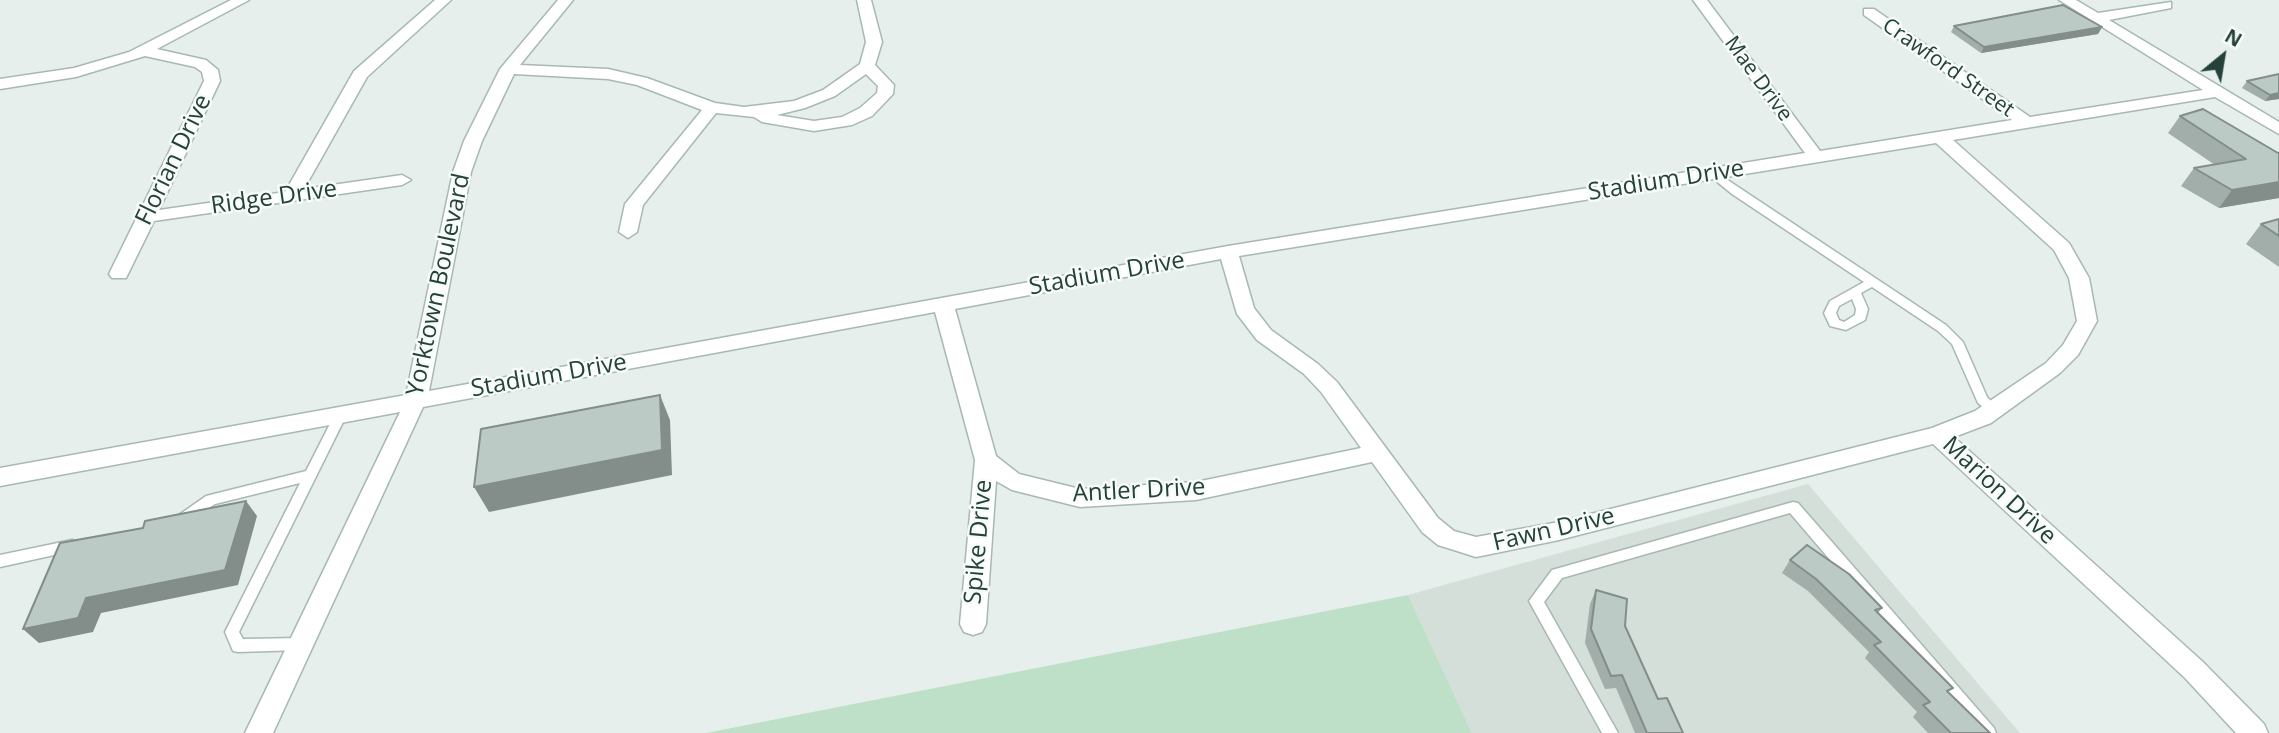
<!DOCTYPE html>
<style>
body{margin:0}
#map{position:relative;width:2279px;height:733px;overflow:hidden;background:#e6efeb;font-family:"Open Sans",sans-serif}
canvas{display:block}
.north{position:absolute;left:2188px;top:21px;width:70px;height:70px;-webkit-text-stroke:5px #f7fbf9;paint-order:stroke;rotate:30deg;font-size:19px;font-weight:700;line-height:28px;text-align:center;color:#24423a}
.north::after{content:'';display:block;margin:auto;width:24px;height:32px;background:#24423a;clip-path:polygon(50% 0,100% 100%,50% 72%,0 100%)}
</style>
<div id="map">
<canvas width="2279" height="733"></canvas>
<div class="north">N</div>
</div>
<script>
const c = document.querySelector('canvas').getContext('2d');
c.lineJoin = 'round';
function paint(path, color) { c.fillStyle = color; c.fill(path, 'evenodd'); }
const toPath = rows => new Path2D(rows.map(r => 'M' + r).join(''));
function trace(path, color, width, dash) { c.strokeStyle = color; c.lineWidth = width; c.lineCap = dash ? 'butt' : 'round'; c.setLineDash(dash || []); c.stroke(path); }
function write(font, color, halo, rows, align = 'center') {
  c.font = font + ' "Open Sans",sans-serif'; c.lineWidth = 5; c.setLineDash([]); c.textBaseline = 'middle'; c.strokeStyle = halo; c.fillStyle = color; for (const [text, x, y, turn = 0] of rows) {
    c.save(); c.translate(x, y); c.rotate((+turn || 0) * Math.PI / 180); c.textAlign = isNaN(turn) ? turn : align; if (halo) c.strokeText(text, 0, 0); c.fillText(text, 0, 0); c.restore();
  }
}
paint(toPath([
 [1808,484,2020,733,1472,733,1408,595]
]), '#d4dfda');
paint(toPath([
 [1408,595,1472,733,706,733]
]), '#bfe0c8');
const lane = toPath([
 [1714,171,1946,325,1963,342,1987,397,2000,410,1998,413,1990,413,1978,403,1952,344,1938,331,1872,287,1861,293,1868,309,1865,320,1846,330,1830,326,1824,313,1830,301,1864,282,1732,194,1710,176,1709,174,1714,171],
 [1852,299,1856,309,1855,315,1844,322,1839,320,1836,313,1839,306,1852,299],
 [341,409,346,411,347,414,239,632,243,639,301,638,306,639,309,644,306,649,301,650,238,652,233,651,225,632,300,483,215,504,181,526,176,525,174,521,176,517,206,496,306,471,335,414,336,411,341,409],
 [1793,502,1798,503,1994,728,1996,733,1978,733,1790,513,1562,578,1544,602,1618,733,1602,733,1529,601,1552,570,1793,502],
 [72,540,77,542,79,546,77,550,0,567,0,555,72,540]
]);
const street = toPath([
 [231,0,249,0,157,49,206,60,218,70,220,81,159,210,285,192,354,71,435,0,451,0,367,77,304,189,402,175,411,180,402,185,154,221,126,278,112,278,109,274,204,81,202,72,195,67,145,56,76,77,0,89,0,79,74,68,129,52,231,0],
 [558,0,573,0,520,65,608,69,647,78,715,103,744,107,794,101,823,90,860,64,866,42,857,0,871,0,882,42,875,65,894,85,893,94,872,116,852,125,814,131,762,122,754,117,716,113,643,205,637,232,628,238,619,232,625,204,702,110,637,85,608,79,514,74,482,141,471,172,429,391,1228,246,1805,153,1693,0,1707,0,1820,151,2012,120,1864,15,1864,9,1874,9,2030,117,2203,90,2059,0,2076,0,2098,13,2171,2,2171,8,2109,20,2279,122,2279,134,2215,97,1953,140,2069,243,2089,278,2097,321,2078,355,2060,373,1991,423,1954,437,2203,662,2264,724,2268,733,2236,733,2185,678,1933,444,1559,540,1476,557,1438,545,1422,532,1372,462,1196,500,1080,507,1012,490,996,481,986,624,982,632,973,635,964,632,960,624,975,460,935,312,423,407,273,733,245,733,400,412,0,486,0,468,406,395,453,172,464,141,500,69,558,0],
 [866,74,878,86,877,93,860,108,842,117,814,121,777,115,805,108,835,96,866,74],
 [1936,143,2054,250,2069,278,2077,321,2063,345,2046,363,1975,411,1932,428,1559,522,1476,537,1454,531,1438,518,1337,382,1318,364,1271,330,1254,308,1239,256,1936,143],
 [1221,259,1237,314,1257,340,1304,374,1321,392,1361,448,1196,482,1080,489,1019,474,996,456,955,309,1221,259]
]);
trace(lane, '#a8b8b2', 3);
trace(street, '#a8b8b2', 3);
paint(lane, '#fff');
paint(street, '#fff');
paint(toPath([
 [1954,26,2102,27,2098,34,1981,53,1951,32],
 [2247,81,2279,99,2265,101,2242,88],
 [2180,116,2279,153,2279,198,2219,208,2181,186,2194,168,2215,165,2168,133],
 [2279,219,2279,267,2246,244,2261,224],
 [1790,560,1882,608,1878,613,1949,693,1990,733,1928,733,1913,717,1917,712,1865,658,1869,652,1808,591,1782,573],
 [1596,590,1625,626,1658,699,1683,733,1635,733,1616,688,1605,689,1585,643,1590,604]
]), '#a1aea9');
paint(toPath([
 [2102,27,2098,34,1981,53,1984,47],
 [2279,93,2279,99,2265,101,2270,95],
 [2279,182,2279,198,2219,208,2232,190],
 [660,395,670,420,672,475,489,512,474,487],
 [246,501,257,516,238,585,101,613,93,632,39,643,23,629,86,598]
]), '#838d89');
const building = toPath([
 [2063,5,2102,27,1984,47,1954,26,2063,5],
 [2279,74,2279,93,2270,95,2247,81,2279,74],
 [2203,109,2278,153,2279,153,2279,182,2232,190,2194,168,2246,159,2180,116,2203,109],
 [2279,219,2279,236,2261,224,2279,219],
 [660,395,662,450,474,487,481,429,660,395],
 [246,501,225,570,86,598,78,618,23,629,60,543,143,528,145,521,246,501],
 [1807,545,1849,574,1882,608,1875,610,1953,688,1947,691,1990,733,1951,733,1923,705,1930,702,1874,645,1881,642,1816,579,1790,560,1807,545],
 [1596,590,1627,599,1625,626,1658,699,1667,698,1683,733,1647,733,1622,675,1611,676,1591,629,1596,590]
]);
paint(building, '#bbcac4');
trace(building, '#838d89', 2);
write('21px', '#24423a', '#f7fbf9', [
 ["Crawford Street",1948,68,35],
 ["Mae Drive",1758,79,54]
]);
write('24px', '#24423a', '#f7fbf9', [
 ["Florian Drive",174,160,-64],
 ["Stadium Drive",1666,181,-9],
 ["Ridge Drive",274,198,-8],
 ["Stadium Drive",1107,274,-10],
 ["Yorktown Boulevard",439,285,-78],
 ["Stadium Drive",549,376,-10],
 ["Antler Drive",1139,491,-3],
 ["Marion Drive",1999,491,43],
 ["Fawn Drive",1554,530,-13],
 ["Spike Drive",979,542,-85]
]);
</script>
